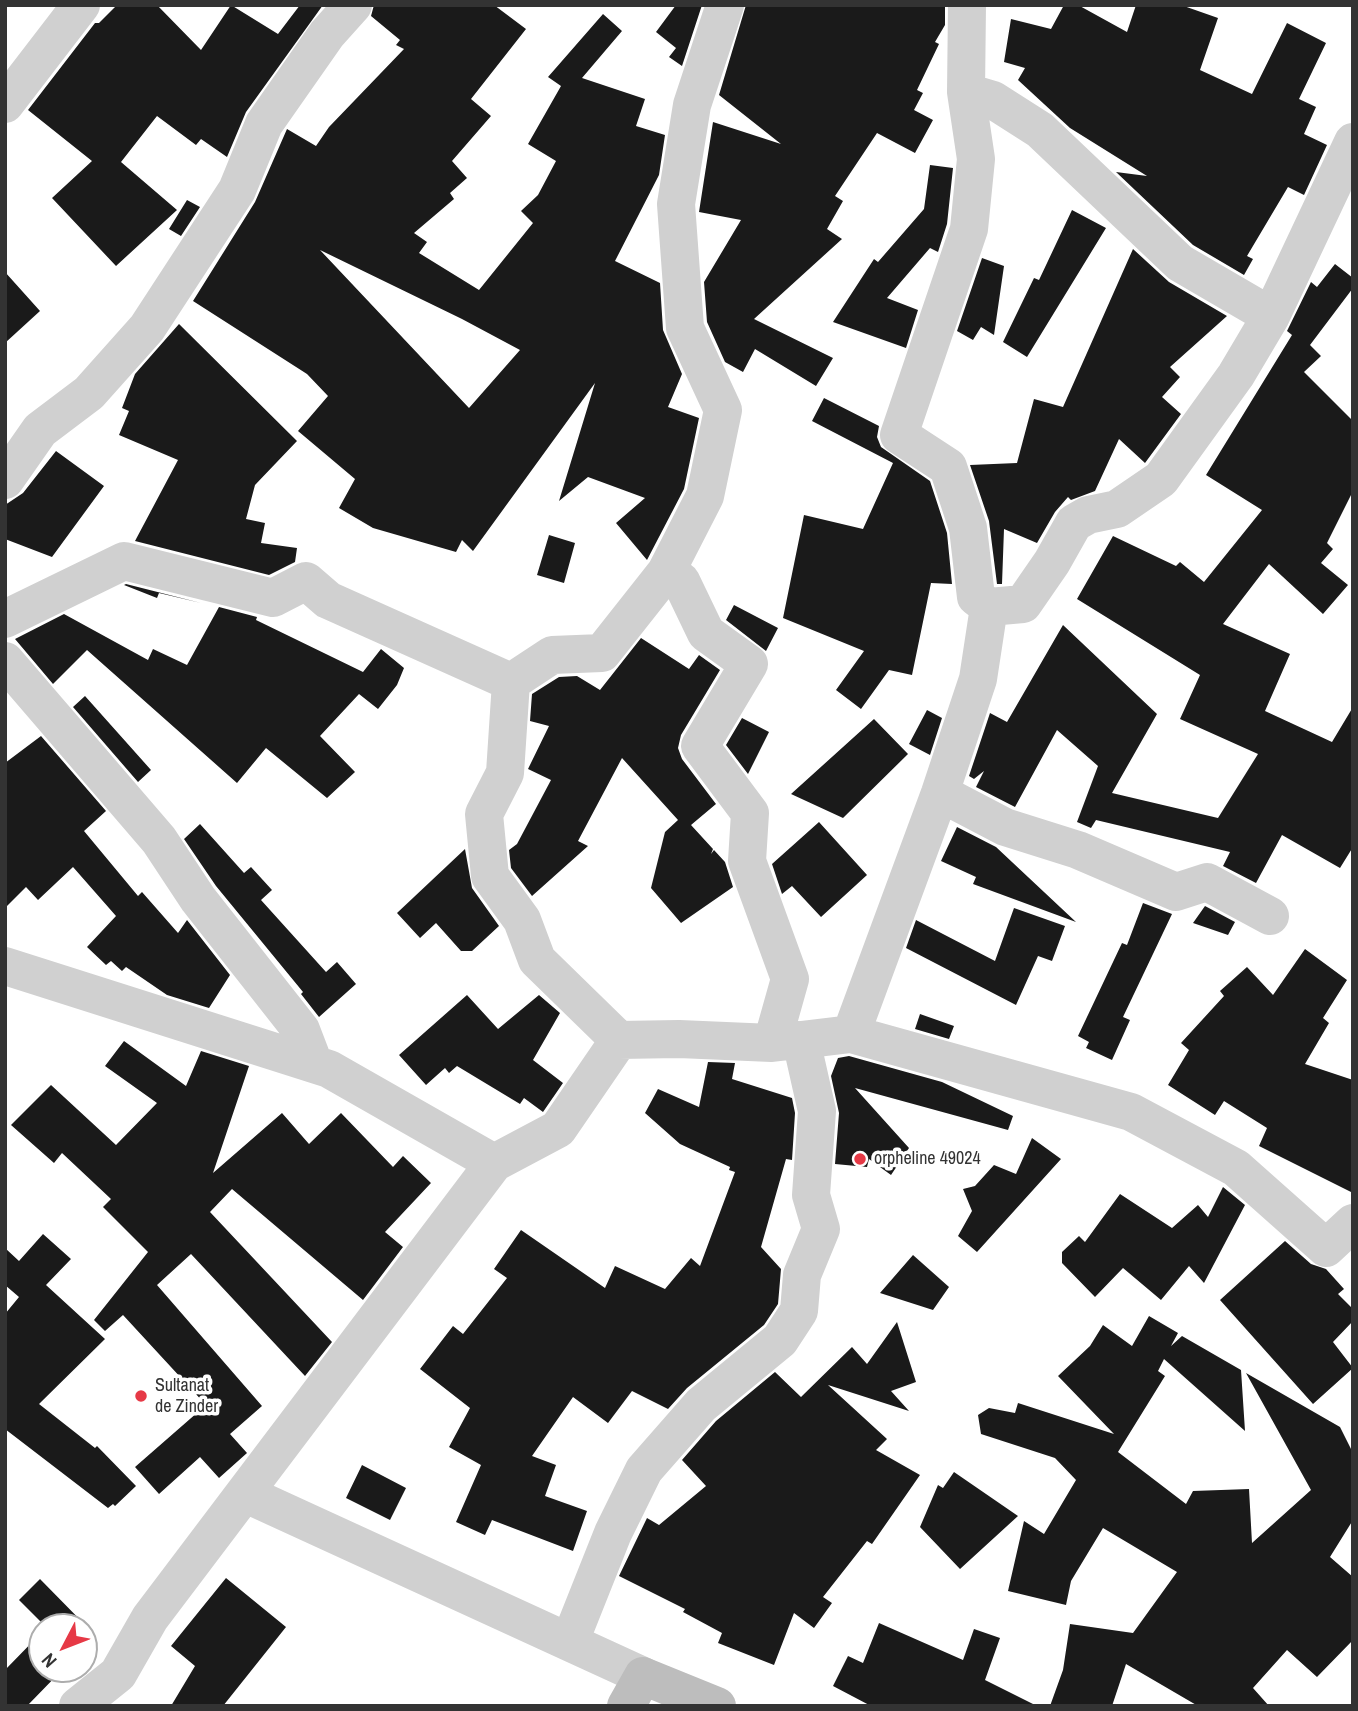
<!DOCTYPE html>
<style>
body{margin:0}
#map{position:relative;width:1358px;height:1711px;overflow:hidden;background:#fff;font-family:"Archivo Narrow",sans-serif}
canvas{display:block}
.frame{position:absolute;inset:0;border:7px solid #333;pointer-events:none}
.north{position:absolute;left:28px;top:1613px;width:70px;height:70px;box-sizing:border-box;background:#fff;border:2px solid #adadad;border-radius:50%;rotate:228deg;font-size:19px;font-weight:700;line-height:28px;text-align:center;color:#333}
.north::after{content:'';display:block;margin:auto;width:24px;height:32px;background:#e63946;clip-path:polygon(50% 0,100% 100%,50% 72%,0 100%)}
</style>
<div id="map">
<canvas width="1358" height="1711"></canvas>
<div class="frame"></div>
<div class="north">N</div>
</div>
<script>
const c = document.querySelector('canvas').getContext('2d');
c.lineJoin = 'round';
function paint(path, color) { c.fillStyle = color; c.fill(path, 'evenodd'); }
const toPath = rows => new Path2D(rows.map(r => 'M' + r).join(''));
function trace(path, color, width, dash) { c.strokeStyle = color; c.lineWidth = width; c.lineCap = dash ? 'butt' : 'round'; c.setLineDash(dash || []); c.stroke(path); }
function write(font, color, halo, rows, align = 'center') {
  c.font = font + ' "Archivo Narrow",sans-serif'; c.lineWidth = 7; c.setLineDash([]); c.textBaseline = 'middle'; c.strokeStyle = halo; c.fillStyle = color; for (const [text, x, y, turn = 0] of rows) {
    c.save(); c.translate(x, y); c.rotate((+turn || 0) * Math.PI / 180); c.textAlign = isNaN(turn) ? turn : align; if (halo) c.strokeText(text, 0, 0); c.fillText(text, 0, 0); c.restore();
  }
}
paint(toPath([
 [117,5,157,5,201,50,231,5,278,34,300,5,323,5,246,112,227,157,201,139,196,145,157,116,121,162,177,210,116,266,52,198,92,161,28,110,95,23,99,23],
 [374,5,494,5,526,29,471,99,491,116,452,161,467,178,450,193,454,199,414,233,427,242,419,253,479,290,533,223,521,211,538,195,556,161,528,144,561,86,548,77,603,14,622,31,582,78,645,99,636,126,665,135,659,175,615,261,660,283,663,330,682,374,668,407,699,418,684,489,647,560,616,523,645,498,588,477,559,501,595,383,473,551,462,540,456,552,373,528,339,508,355,479,298,431,328,396,307,374,193,301,255,202,287,129,316,146,329,127,404,49,396,45,400,40,371,16],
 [320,250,462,319,520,350,469,408],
 [676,5,702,5,682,66,669,57,676,48,656,32],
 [746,5,945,5,945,25,935,42,939,44,917,90,923,93,914,110,933,120,915,153,877,133,835,196,843,201,827,229,842,239,754,319,833,358,816,386,755,349,743,372,725,362,707,322,704,282,741,220,699,212,713,122,781,144,719,95],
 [1064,5,1078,5,1127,32,1136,5,1181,5,1218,18,1200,70,1252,94,1287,23,1326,43,1299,99,1316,107,1304,134,1327,145,1304,195,1288,187,1247,256,1253,259,1244,275,1193,245,1116,172,1147,176,1070,128,1018,80,1025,68,1004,62,1011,19,1051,29],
 [930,165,953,168,947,224,938,252,930,248,887,298,918,310,906,348,833,322,874,259,878,262,924,209],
 [187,200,200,207,181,236,169,229],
 [1072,210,1106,228,1027,357,1003,342,1034,278,1039,280],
 [1133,249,1169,282,1227,316,1170,367,1180,377,1162,397,1181,414,1145,463,1119,439,1095,491,1071,500,1068,497,1055,512,1037,543,1004,529,1002,584,997,584,989,521,970,465,1017,463,1034,399,1063,407],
 [982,258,1004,266,994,335,981,327,973,340,957,331],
 [1335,264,1353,278,1353,288,1310,345,1321,356,1304,372,1353,421,1353,491,1327,543,1333,549,1321,563,1348,585,1323,614,1269,564,1223,624,1290,654,1265,711,1332,742,1353,707,1353,847,1340,868,1282,835,1256,883,1223,866,1230,852,1096,820,1091,828,1077,822,1098,766,1057,730,1015,807,976,787,984,771,974,779,969,776,990,713,1007,722,1063,625,1157,714,1112,793,1218,818,1258,754,1180,719,1200,675,1077,599,1113,536,1176,566,1180,562,1204,582,1262,510,1206,475,1292,335,1287,331,1311,282,1317,287],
 [5,272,40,311,5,343],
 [179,324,297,441,255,485,246,519,265,523,261,543,297,548,295,562,269,575,135,541,178,460,119,435,129,411,122,408,135,374],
 [824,398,879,426,877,437,881,447,930,481,947,533,952,584,931,583,912,675,889,670,861,709,836,690,864,651,783,618,804,515,863,529,893,463,812,421],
 [56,451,104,486,52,557,5,539,5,505,23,493],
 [549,535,575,543,564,583,537,575],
 [126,584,201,603,159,593,157,598,124,585],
 [734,605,778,628,766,651,726,620],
 [219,607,257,617,256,620,363,672,381,649,404,668,397,685,378,709,359,694,320,736,355,772,327,798,266,748,237,783,87,650,53,684,15,639,64,614,148,660,153,649,187,665],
 [641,638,689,669,699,655,720,670,681,735,678,748,682,759,716,804,691,825,713,849,711,854,714,850,725,862,733,887,681,923,651,888,665,832,678,820,622,758,578,841,588,846,532,896,511,868,509,850,517,844,551,780,528,769,549,726,530,721,532,694,559,677,577,676,600,690],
 [85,696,151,770,138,782,73,707],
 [927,710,942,718,930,755,909,744],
 [742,718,769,732,748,774,726,745],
 [874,719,908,754,843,818,791,794],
 [41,736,106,811,84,831,138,896,142,892,178,933,187,920,230,975,209,1008,167,995,126,967,122,971,111,961,106,965,87,947,116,916,73,867,38,900,26,887,5,908,5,763],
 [819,822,867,875,821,917,792,886,782,894,772,864],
 [200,824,244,873,251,867,272,890,261,900,326,972,337,962,356,984,319,1017,301,994,303,992,216,886,184,839],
 [957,827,996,847,1076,922,973,884,976,877,941,861],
 [465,849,472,888,499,926,472,951,461,951,436,923,420,938,397,913],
 [1143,903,1172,914,1123,1017,1130,1020,1112,1060,1086,1048,1089,1042,1078,1036,1122,943,1127,945],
 [1205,906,1235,922,1228,935,1193,923],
 [1014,908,1065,926,1052,961,1038,956,1016,1005,906,948,916,920,995,961],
 [1305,949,1347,980,1323,1018,1329,1023,1305,1064,1353,1080,1353,1193,1259,1146,1267,1128,1224,1101,1215,1115,1168,1085,1189,1050,1181,1043,1224,996,1220,991,1247,967,1273,995],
 [467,995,498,1029,539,995,560,1013,533,1060,563,1083,543,1112,524,1098,520,1104,457,1066,449,1073,445,1068,426,1085,399,1055],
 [920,1014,954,1026,949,1039,915,1029],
 [124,1041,186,1086,201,1051,249,1066,213,1173,282,1113,309,1144,341,1113,393,1167,403,1156,431,1183,385,1232,403,1247,363,1300,232,1189,210,1212,332,1342,305,1376,191,1254,157,1285,262,1406,230,1434,247,1453,219,1478,200,1457,159,1494,135,1467,206,1405,123,1315,105,1331,94,1320,148,1252,103,1207,111,1199,62,1153,54,1163,11,1125,51,1085,116,1145,157,1103,105,1066],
 [849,1056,942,1082,1013,1116,1008,1130,855,1088,909,1148,891,1175,869,1159,867,1167,835,1164,839,1113,831,1076,838,1058],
 [708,1062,735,1063,732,1079,792,1098,795,1113,792,1160,786,1159,761,1247,781,1269,778,1304,764,1325,687,1388,668,1409,632,1391,608,1423,573,1397,532,1456,556,1465,545,1496,587,1511,573,1551,492,1520,485,1535,456,1522,481,1465,449,1447,470,1408,420,1369,453,1326,463,1334,507,1278,494,1269,521,1230,605,1288,615,1266,665,1289,691,1258,700,1266,735,1172,729,1170,730,1167,680,1144,645,1113,658,1089,699,1107],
 [1032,1138,1061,1159,977,1252,958,1236,972,1211,963,1189,975,1186,994,1165,1016,1174],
 [1223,1187,1245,1205,1204,1283,1189,1266,1161,1300,1123,1268,1095,1297,1062,1263,1062,1252,1079,1236,1085,1242,1120,1194,1172,1228,1198,1205,1208,1217],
 [43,1234,71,1259,46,1285,105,1339,39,1404,95,1448,97,1446,136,1486,115,1506,113,1504,108,1508,5,1429,5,1314,19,1297,5,1285,5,1248,19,1261],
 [1285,1241,1311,1264,1326,1269,1344,1289,1338,1294,1353,1309,1353,1321,1333,1342,1353,1368,1313,1404,1220,1300],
 [913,1255,949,1287,933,1310,880,1293],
 [1149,1316,1178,1333,1171,1346,1182,1336,1241,1370,1245,1431,1164,1359,1158,1371,1165,1376,1118,1452,1186,1504,1193,1491,1249,1489,1252,1543,1311,1490,1246,1373,1340,1427,1353,1453,1353,1520,1330,1557,1353,1577,1353,1640,1317,1677,1287,1650,1253,1688,1269,1706,1198,1706,1126,1664,1112,1706,1050,1706,1063,1670,1070,1624,1133,1633,1177,1572,1103,1528,1071,1581,1066,1605,1008,1591,1024,1521,1044,1534,1076,1480,1055,1458,981,1434,978,1415,989,1408,1015,1413,1018,1403,1114,1434,1058,1376,1090,1346,1103,1325,1132,1346],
 [897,1322,916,1382,891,1391,909,1411,828,1385,887,1439,876,1450,920,1475,872,1544,867,1541,823,1597,832,1603,814,1628,794,1613,774,1665,718,1643,722,1633,683,1612,685,1609,619,1576,647,1518,659,1525,706,1486,682,1460,716,1421,775,1372,801,1397,852,1347,867,1364],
 [362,1465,406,1488,390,1520,346,1498],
 [954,1472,1018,1516,960,1569,920,1527,938,1485,943,1488],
 [226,1578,286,1627,223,1706,171,1706,195,1666,171,1646],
 [40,1579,95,1635,84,1647,84,1627,46,1627,19,1600],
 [879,1623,963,1660,974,1629,1000,1638,985,1680,1037,1706,871,1706,833,1686,848,1656,863,1663],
 [42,1632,42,1669,63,1669,27,1706,5,1706,5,1670]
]), '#1a1a1a');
trace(toPath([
 [967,5,966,92,976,159,969,229,899,435,948,467,968,528,976,597,989,607,978,679,940,793,851,1034,1131,1112,1236,1168,1326,1248,1353,1223],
 [966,92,993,100,1040,130,1180,263,1271,316],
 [5,104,81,5],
 [5,480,40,430,89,393,147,328,237,190,264,124,327,34,353,5],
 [666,572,681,581,706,633,749,664,700,746,750,813,747,861,790,979,772,1043],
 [989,607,1023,604,1052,562,1074,523,1088,515,1117,509,1161,479,1236,375,1271,316,1353,142],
 [5,619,124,561,273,598,306,581,328,600,511,682],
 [5,661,159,840,198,899,301,1030,314,1064],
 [940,793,1005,827,1078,850,1176,892,1207,882,1270,916],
 [5,966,329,1069,494,1163,150,1618,118,1674,78,1706],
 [619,1040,679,1039,772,1043,798,1040],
 [494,1163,558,1129,619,1040,537,960,522,920,490,876,484,814,505,773,511,682,552,655,602,653,666,572,705,496,723,410,685,328,676,204,692,105,725,5],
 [246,1494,643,1676],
 [570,1641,613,1533,644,1470,701,1405,780,1340,799,1311,802,1275,821,1229,811,1195,817,1111,801,1040,851,1034]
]), '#d0d0d0', 38);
trace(toPath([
 [626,1706,643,1676,717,1706]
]), '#bdbdbd', 38);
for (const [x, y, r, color] of [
 [860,1159,7,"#e63946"],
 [141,1396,7,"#e63946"]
]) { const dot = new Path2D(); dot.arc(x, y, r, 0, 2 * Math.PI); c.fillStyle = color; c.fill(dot); trace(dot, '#fff', 2.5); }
write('18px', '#333', '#fff', [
 ["orpheline 49024",874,1159],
 ["Sultanat",155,1386],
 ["de Zinder",155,1407]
], 'left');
</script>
